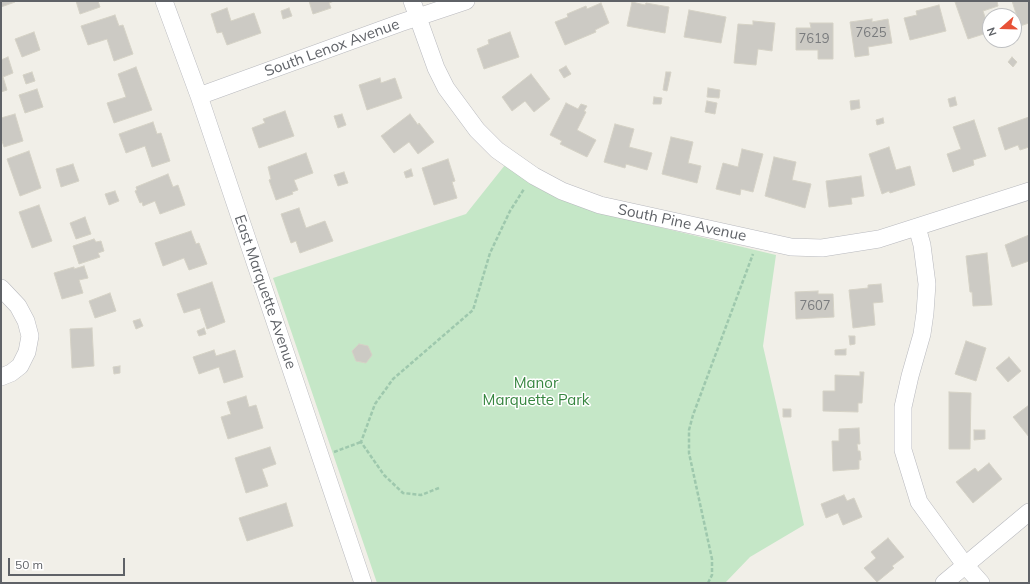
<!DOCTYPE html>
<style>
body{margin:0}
#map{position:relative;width:1030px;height:584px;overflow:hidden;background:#f1efe8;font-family:Mulish,sans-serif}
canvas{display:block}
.frame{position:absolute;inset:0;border:2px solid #5f6267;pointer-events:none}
.north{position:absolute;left:982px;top:8px;width:40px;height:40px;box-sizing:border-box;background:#fff;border:1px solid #bfc0c2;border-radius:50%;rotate:250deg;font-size:11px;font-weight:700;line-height:16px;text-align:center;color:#5f6267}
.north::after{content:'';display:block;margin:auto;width:14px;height:18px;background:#e75137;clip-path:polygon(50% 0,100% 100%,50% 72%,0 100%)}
.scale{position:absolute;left:8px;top:558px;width:117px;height:18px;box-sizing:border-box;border:2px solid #5f6267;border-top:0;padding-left:5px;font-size:12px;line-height:14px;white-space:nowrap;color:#5f6267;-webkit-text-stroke:3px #fff;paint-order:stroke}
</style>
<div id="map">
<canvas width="1030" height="584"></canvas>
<div class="frame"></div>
<div class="north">N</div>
<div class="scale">50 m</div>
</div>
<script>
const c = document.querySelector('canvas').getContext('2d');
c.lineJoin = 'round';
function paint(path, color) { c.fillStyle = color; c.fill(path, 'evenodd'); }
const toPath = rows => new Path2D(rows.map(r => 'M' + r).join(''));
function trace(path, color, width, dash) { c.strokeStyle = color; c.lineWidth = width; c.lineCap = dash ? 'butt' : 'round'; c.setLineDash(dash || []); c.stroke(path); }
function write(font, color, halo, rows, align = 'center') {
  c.font = font + ' Mulish,sans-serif'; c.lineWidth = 3; c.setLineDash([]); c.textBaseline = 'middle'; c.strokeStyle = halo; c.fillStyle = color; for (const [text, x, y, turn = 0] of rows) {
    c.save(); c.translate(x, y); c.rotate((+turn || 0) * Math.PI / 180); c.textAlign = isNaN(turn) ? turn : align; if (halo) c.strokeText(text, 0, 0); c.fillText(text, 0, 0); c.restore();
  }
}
paint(toPath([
 [505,165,536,187,562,200,621,218,776,255,763,346,804,525,750,557,725,583,377,583,273,278,466,214]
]), '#c5e7c7');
const building = toPath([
 [1,1,15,1,15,2,1,7,1,1],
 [76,1,98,1,100,7,80,14,76,1],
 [309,1,334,1,329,3,331,8,313,14,309,1],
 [957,1,997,1,998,6,983,11,990,32,968,39,955,2,957,1],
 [1012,1,1029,1,1029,23,1020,26,1012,1],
 [632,2,645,5,646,3,669,7,665,33,627,26,632,2],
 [601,3,609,23,595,30,596,32,565,45,555,22,568,17,567,14,586,6,587,9,601,3],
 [939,5,946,31,910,40,904,18,917,15,916,11,939,5],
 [227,8,231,21,254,13,261,33,227,45,222,32,217,33,211,14,227,8],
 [289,8,292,16,283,19,281,11,289,8],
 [689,10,726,17,721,43,684,37,689,10],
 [115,15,119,26,123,25,133,54,114,61,107,39,88,45,81,26,115,15],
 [872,19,872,22,888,19,892,43,868,47,869,55,855,57,850,22,872,19],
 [753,21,775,23,772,51,758,49,756,65,734,63,738,24,753,25,753,21],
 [810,23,833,23,833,59,818,59,818,50,796,50,796,28,811,28,810,23],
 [34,32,40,50,22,57,15,39,34,32],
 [510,32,519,57,484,69,477,49,489,44,488,40,510,32],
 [8,57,13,73,3,77,7,90,1,92,1,60,8,57],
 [1012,57,1017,62,1013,67,1008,62,1012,57],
 [566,66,571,74,564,78,559,70,566,66],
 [136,67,152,110,114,123,107,103,126,97,118,74,136,67],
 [32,72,35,81,26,84,23,75,32,72],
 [666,72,671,72,667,91,663,90,666,72],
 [531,74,550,99,534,112,525,101,512,111,502,97,531,74],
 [380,78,381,83,395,78,402,98,367,110,359,85,380,78],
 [708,88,720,90,719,98,707,97,708,88],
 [37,89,43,107,25,113,19,95,37,89],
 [654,97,662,98,661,104,653,104,654,97],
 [955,97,957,105,950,107,948,99,955,97],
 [859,100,860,108,851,110,850,101,859,100],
 [707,101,717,103,715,114,705,112,707,101],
 [566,103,578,109,581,104,587,106,584,111,586,112,577,130,596,140,587,157,560,144,562,141,550,135,566,103],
 [285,111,294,136,259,148,252,128,265,123,263,119,285,111],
 [15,114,23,141,4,147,1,138,1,118,15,114],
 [342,114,346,125,338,128,334,116,342,114],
 [410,114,418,125,419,123,434,142,418,154,409,142,394,153,381,136,410,114],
 [1029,117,1029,147,1020,150,1018,145,1005,150,998,128,1029,117],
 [883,118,884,123,877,125,876,120,883,118],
 [974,120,986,156,973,160,974,165,953,172,947,154,961,149,953,127,974,120],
 [153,122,157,134,161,133,170,161,152,167,145,146,126,153,119,134,153,122],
 [615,124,634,129,629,147,652,153,647,170,626,164,625,168,604,162,615,124],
 [671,137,693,142,688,163,701,166,697,183,662,174,671,137],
 [889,147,896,170,910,166,915,185,890,193,889,191,882,194,869,154,889,147],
 [742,149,763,154,753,192,741,189,740,195,716,189,723,163,738,167,742,149],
 [29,151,41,188,20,196,7,159,29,151],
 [306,153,313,173,294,180,298,190,292,192,293,194,276,200,269,180,271,179,268,167,306,153],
 [774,157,796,162,792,180,811,184,805,208,765,196,774,157],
 [448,159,455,181,452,182,457,198,434,205,422,168,448,159],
 [73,164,79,181,61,187,56,169,73,164],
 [411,169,413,176,406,178,404,172,411,169],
 [344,172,348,183,338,186,334,175,344,172],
 [168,174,173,187,178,185,185,205,160,214,155,201,143,206,142,202,140,203,135,191,137,190,136,187,168,174],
 [861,176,864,196,851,198,852,204,829,207,826,181,861,176],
 [115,191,119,201,109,205,105,194,115,191],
 [39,205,52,241,32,248,19,212,39,205],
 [299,208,306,228,325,221,333,241,300,253,296,241,291,243,281,214,299,208],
 [85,217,91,234,76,239,70,223,85,217],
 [191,231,196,244,199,243,207,264,189,270,184,258,163,266,155,243,191,231],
 [1029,235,1029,261,1012,267,1005,245,1029,235],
 [94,239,96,242,101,241,104,251,98,253,100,257,79,264,73,246,94,239],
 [987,253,992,305,973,306,972,292,970,292,966,256,987,253],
 [84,266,88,278,79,280,83,293,62,299,54,273,74,267,74,269,84,266],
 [212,282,225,322,207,329,200,308,184,313,177,294,212,282],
 [881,284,883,302,873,303,875,325,853,328,849,290,868,288,868,285,881,284],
 [818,291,818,294,833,294,834,317,796,319,795,292,818,291],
 [110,293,116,311,95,318,89,301,110,293],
 [140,319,143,326,136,329,133,321,140,319],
 [92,328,94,366,72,368,70,329,92,328],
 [204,328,206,334,199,336,197,331,204,328],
 [849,336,855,336,855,344,850,345,849,336],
 [966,341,986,348,976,381,955,374,966,341],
 [359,344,368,346,372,355,366,363,356,361,352,351,359,344],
 [846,349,846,355,835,355,835,350,846,349],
 [214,350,216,356,235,350,243,377,224,383,219,367,199,374,193,357,214,350],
 [1009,357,1021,371,1008,382,996,368,1009,357],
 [120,366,120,373,114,374,113,367,120,366],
 [860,372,864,372,862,403,858,403,858,412,823,411,823,391,835,391,835,375,860,376,860,372],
 [949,392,971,393,970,449,949,449,949,392],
 [246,396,249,407,256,405,263,428,228,439,221,417,231,414,227,402,246,396],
 [1029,405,1029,437,1013,417,1029,405],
 [783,409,791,409,791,417,783,417,783,409],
 [859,428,860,444,857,444,858,451,860,451,861,460,859,460,859,469,833,471,832,441,839,441,839,429,859,428],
 [974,430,985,430,985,439,974,440,974,430],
 [270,447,276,464,262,469,268,486,246,493,235,458,270,447],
 [989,463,1002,479,973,503,956,482,975,468,978,472,989,463],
 [844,495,847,501,854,498,862,517,843,525,838,513,826,518,821,504,844,495],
 [286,503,293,526,247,541,239,518,286,503],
 [888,538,904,557,892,566,894,568,877,582,864,568,876,558,871,552,888,538]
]);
paint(building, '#cccac4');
trace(building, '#d5d2c6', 1);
const minor = toPath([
 [164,1,199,96,363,583],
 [412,1,436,68,446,88,477,130,497,150,534,176,562,191,600,205,791,247,822,248,879,239,1029,191],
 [199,96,400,23,466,1],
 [917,227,922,245,927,284,925,313,922,334,910,376,903,407,903,450,919,502,965,565,981,583],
 [1,288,18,306,26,321,30,336,27,352,20,366,11,373,1,377],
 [944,583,1029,512]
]);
trace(minor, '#b8b9be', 18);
trace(toPath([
 [334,452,361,442],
 [439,488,421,495,403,493,384,475,361,442,375,404,393,379,473,310,490,253,510,211,524,189],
 [708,583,712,575,712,559,689,453,689,430,693,415,753,254]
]), '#9ec8ad', 2.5, [4, 2]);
trace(minor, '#fff', 17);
write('13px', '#7a7c7e', null, [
 ["7625",871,33],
 ["7619",814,39],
 ["7607",815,306]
]);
write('15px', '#5f6267', '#fff', [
 ["South Lenox Avenue",332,48,-20],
 ["South Pine Avenue",682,223,12],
 ["East Marquette Avenue",265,292,71]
]);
write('15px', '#378640', '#fff', [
 ["Manor",536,383],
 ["Marquette Park",536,400]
]);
</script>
